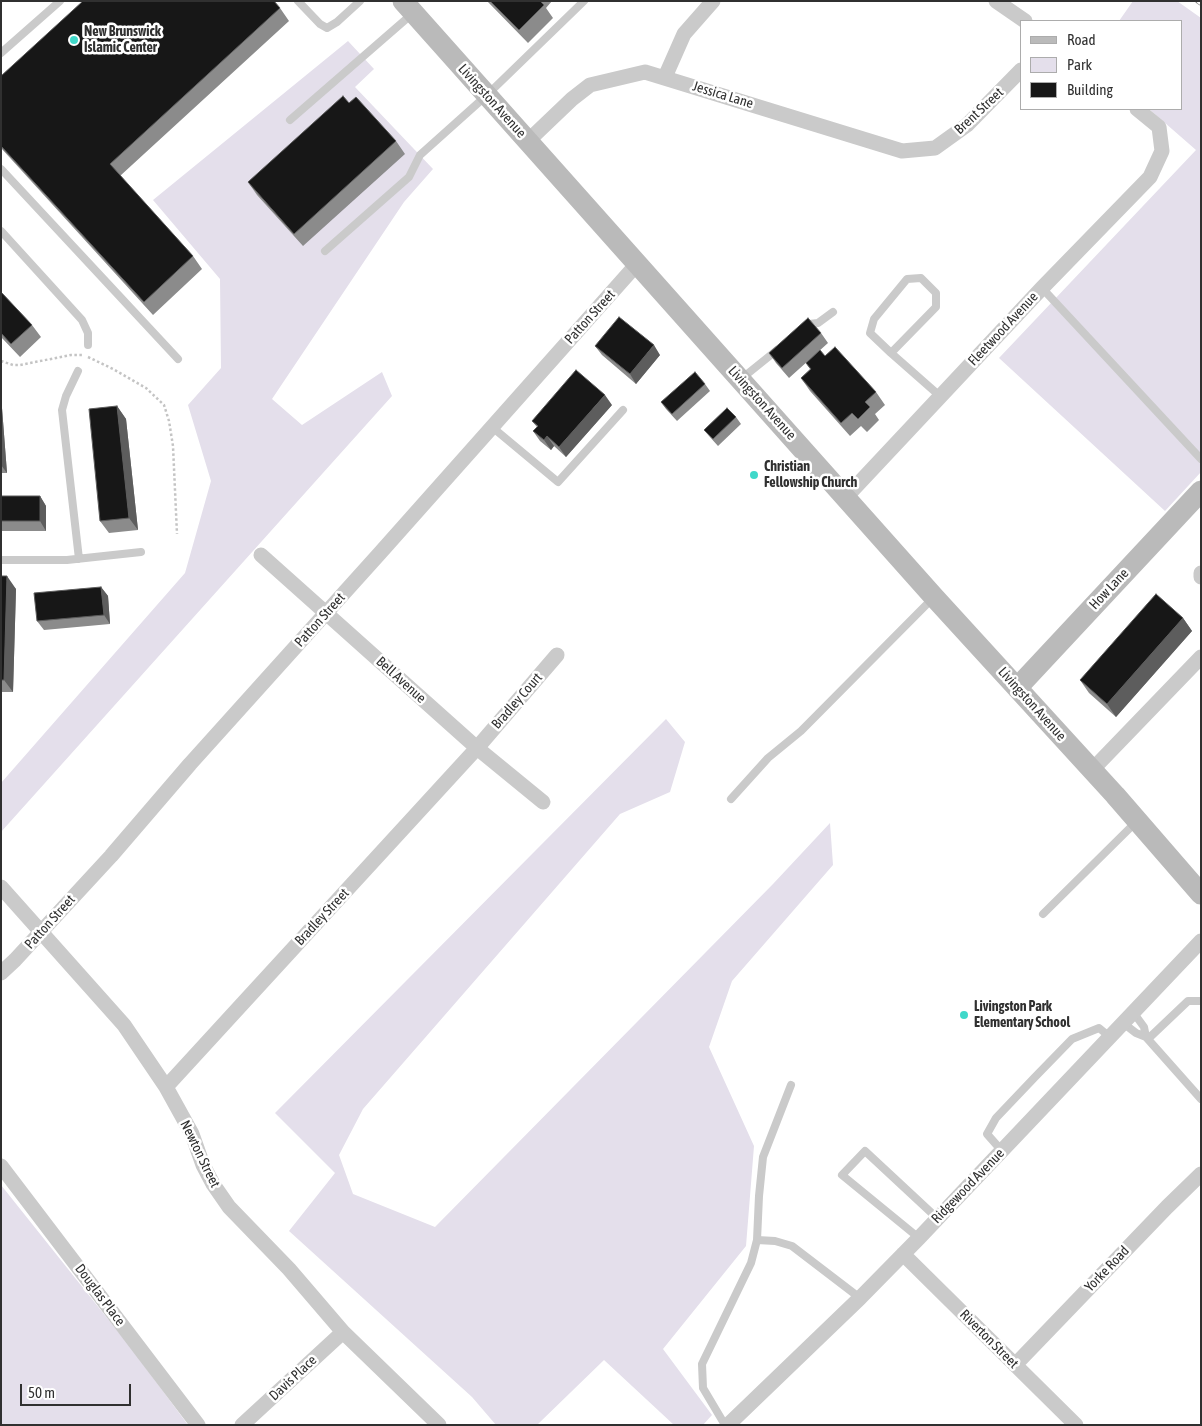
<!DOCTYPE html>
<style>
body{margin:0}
#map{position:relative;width:1202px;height:1426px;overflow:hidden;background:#fff;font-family:"Asap Condensed",sans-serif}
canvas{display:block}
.frame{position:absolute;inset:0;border:2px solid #303030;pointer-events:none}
.legend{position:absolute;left:1020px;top:20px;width:162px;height:90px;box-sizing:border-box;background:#fff;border:1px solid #acacac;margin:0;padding:6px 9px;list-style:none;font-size:15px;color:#303030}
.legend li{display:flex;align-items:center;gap:10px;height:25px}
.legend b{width:25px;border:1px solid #acacac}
.scale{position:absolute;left:20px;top:1384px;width:111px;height:22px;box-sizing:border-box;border:2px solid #303030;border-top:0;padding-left:6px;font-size:15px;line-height:18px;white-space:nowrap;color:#303030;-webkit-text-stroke:4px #fff;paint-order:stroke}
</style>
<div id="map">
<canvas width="1202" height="1426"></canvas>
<div class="frame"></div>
<ul class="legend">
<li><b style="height:6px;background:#bababa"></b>Road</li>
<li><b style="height:14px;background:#e4dfeb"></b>Park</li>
<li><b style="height:14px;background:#171717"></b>Building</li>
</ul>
<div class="scale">50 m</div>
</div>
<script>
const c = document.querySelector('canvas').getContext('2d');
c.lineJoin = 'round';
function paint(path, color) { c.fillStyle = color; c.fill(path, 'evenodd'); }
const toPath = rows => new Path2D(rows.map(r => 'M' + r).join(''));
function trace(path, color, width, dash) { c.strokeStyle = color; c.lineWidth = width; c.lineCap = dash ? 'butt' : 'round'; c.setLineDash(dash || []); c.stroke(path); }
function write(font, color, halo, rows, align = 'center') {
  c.font = font + ' "Asap Condensed",sans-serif'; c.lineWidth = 5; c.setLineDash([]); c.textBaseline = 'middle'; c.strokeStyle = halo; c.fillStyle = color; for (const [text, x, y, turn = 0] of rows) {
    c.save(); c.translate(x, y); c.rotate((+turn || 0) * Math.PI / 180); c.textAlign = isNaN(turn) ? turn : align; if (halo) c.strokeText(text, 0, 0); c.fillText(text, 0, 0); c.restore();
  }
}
paint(toPath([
 [1133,1,1177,1,1201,18,1201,472,1165,511,999,358,1196,150,1149,109,1181,109,1181,21,1119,21],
 [348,41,374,69,355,87,433,169,404,202,272,399,302,425,382,372,392,396,1,832,1,783,185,573,211,481,188,405,221,368,220,279,153,200],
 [666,719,685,742,670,792,620,814,363,1109,339,1155,353,1194,435,1227,773,884,830,823,833,865,732,981,709,1047,754,1146,746,1246,663,1349,712,1415,703,1425,674,1425,604,1360,537,1425,496,1425,472,1397,289,1231,335,1173,275,1113],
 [1,1185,131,1348,188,1425,1,1425]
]), '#e4dfeb');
trace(toPath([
 [88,357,113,369,146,388,164,405,169,421,173,446,177,534],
 [1,361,13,365,20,365,71,355,83,355]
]), '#c4c4c4', 2.5, [2.5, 2.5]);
trace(toPath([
 [298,1,320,24,327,28,337,22,360,1],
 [1,53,60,1],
 [290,120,412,14],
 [1,169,178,359],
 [1,231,82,320,88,333,88,345],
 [325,251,409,177,420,155,487,95,584,1],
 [1042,288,1201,459],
 [805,327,809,324,818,323,833,312],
 [891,353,936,307,936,293,921,278,907,279,874,319,870,333,891,353,941,397],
 [78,371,66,396,62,410,79,559],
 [741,379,777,350],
 [492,427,558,482,623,410],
 [1,560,67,560,141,552],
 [731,799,768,758,801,731,933,598],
 [1043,914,1136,822],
 [1133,1012,1144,1027,1146,1037],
 [1123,1023,1136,1033,1146,1037,1201,1099],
 [1148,1039,1188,1001,1201,1001],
 [1002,1151,987,1134,996,1118,1035,1077,1072,1039,1099,1028,1110,1037],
 [919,1238,842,1175,865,1151,937,1218],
 [757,1240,775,1241,792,1246,860,1298],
 [725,1425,703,1388,702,1364,751,1263,757,1240,759,1196,763,1157,791,1085]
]), '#cacaca', 8);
trace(toPath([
 [996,1,1025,21],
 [665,77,684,34,713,1],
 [528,141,572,99,590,85,645,72,902,151,935,148,967,125,1021,70],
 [846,497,1042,288,1150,177,1162,151,1159,127,1137,109],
 [261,555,477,748,543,802],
 [1201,573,1201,577],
 [1092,770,1201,657],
 [1,887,124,1025,166,1087,192,1134,203,1165,213,1184,229,1207,289,1269,343,1332,439,1425],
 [1,973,15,960,111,856,190,764,380,553,637,264],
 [166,1087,477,748,557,655],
 [1,1166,198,1425],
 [903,1254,1076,1425],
 [1015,1365,1167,1207,1201,1174],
 [242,1425,343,1332],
 [728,1425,860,1298,919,1238,1201,941]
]), '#cacaca', 15);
trace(toPath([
 [403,1,934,597,1115,795,1201,894],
 [1017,688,1201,491]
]), '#bababa', 21);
const rail = toPath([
 [1198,1,1201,3]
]);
trace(rail, '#858585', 5.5);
trace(rail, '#fff', 4, [11]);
paint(toPath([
 [487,1,552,1,546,8,553,18,528,43],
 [280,8,289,21,120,176,193,256,202,269,153,315,1,148,1,76],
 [349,103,396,141,405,154,303,246,257,195,248,182],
 [1,292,32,325,41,337,20,357,1,337],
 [821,333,828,343,789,378,776,363,769,353],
 [595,346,660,355,636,384,602,355],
 [825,356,876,392,885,405,875,414,879,420,867,432,861,426,850,436,810,391,801,378,810,369,806,363],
 [705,384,710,391,677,421,666,409,661,402],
 [1,395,7,473,1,473],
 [612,405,566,457,554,446,551,450,540,441,533,431,537,427,532,421],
 [117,406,126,419,138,530,109,533,100,521],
 [736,417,741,424,718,446,709,436,704,430],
 [1,496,40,496,46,506,46,531,1,531],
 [1,576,16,589,13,692,1,692],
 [101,587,108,596,110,624,44,630,37,621],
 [1183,618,1192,631,1116,717,1089,693,1080,680]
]), '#8b8b8b');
paint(toPath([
 [654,345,660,355,636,384,630,374],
 [1,395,7,473,1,465],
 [605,395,612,405,566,457,559,447],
 [117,406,126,419,138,530,129,518],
 [547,436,554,446,551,450,544,440],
 [40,496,46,506,46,531,40,521],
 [7,576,16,589,13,692,4,680],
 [101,587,108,596,110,624,104,615],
 [1183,618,1192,631,1116,717,1107,704]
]), '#5d5d5d');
const building = toPath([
 [83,1,274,1,280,8,110,164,193,256,144,302,1,146,1,76,83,1],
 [490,1,540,1,544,5,519,30,490,1],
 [343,96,349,103,356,97,396,141,294,234,248,182,343,96],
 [1,292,32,325,11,344,1,333,1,292],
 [619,317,654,345,630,374,595,346,619,317],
 [808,318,821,333,782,368,769,353,808,318],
 [835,347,876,392,865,402,870,407,858,419,852,413,841,423,801,378,811,369,806,363,820,350,825,356,835,347],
 [576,370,605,395,559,447,547,436,544,440,533,431,538,426,532,421,576,370],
 [695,372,705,384,672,414,661,402,695,372],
 [117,406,129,518,100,521,89,409,117,406],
 [727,408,736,417,713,439,704,430,727,408],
 [1,496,40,496,40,521,1,521,1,496],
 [1,576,7,576,4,680,1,680,1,576],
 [101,587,104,615,37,621,34,593,101,587],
 [1156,594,1183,618,1107,704,1080,680,1156,594]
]);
paint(building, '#171717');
trace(building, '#5d5d5d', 1);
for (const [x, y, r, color] of [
 [74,40,5,"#40d8c9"],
 [754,475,5,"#40d8c9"],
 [964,1015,5,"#40d8c9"]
]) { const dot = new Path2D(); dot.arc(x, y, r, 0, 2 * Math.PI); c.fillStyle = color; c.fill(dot); trace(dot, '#fff', 2); }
write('bold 14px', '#303030', '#fff', [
 ["New Brunswick",84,32],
 ["Islamic Center",84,48],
 ["Christian",764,467],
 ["Fellowship Church",764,483],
 ["Livingston Park",974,1007],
 ["Elementary School",974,1023]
], 'left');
write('14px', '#303030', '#fff', [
 ["Jessica Lane",723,95,17],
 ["Livingston Avenue",492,101,48],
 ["Brent Street",979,111,-43],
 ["Patton Street",590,317,-48],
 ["Fleetwood Avenue",1003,329,-47],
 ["Livingston Avenue",762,403,48],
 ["How Lane",1109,589,-47],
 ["Patton Street",320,620,-48],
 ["Bell Avenue",401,680,42],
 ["Bradley Court",517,701,-49],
 ["Livingston Avenue",1032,704,48],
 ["Bradley Street",322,917,-47],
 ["Patton Street",50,922,-48],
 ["Newton Street",200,1154,64],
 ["Ridgewood Avenue",968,1186,-46],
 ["Yorke Road",1107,1269,-46],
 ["Douglas Place",100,1295,53],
 ["Riverton Street",989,1339,45],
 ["Davis Place",293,1378,-43]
]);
</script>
